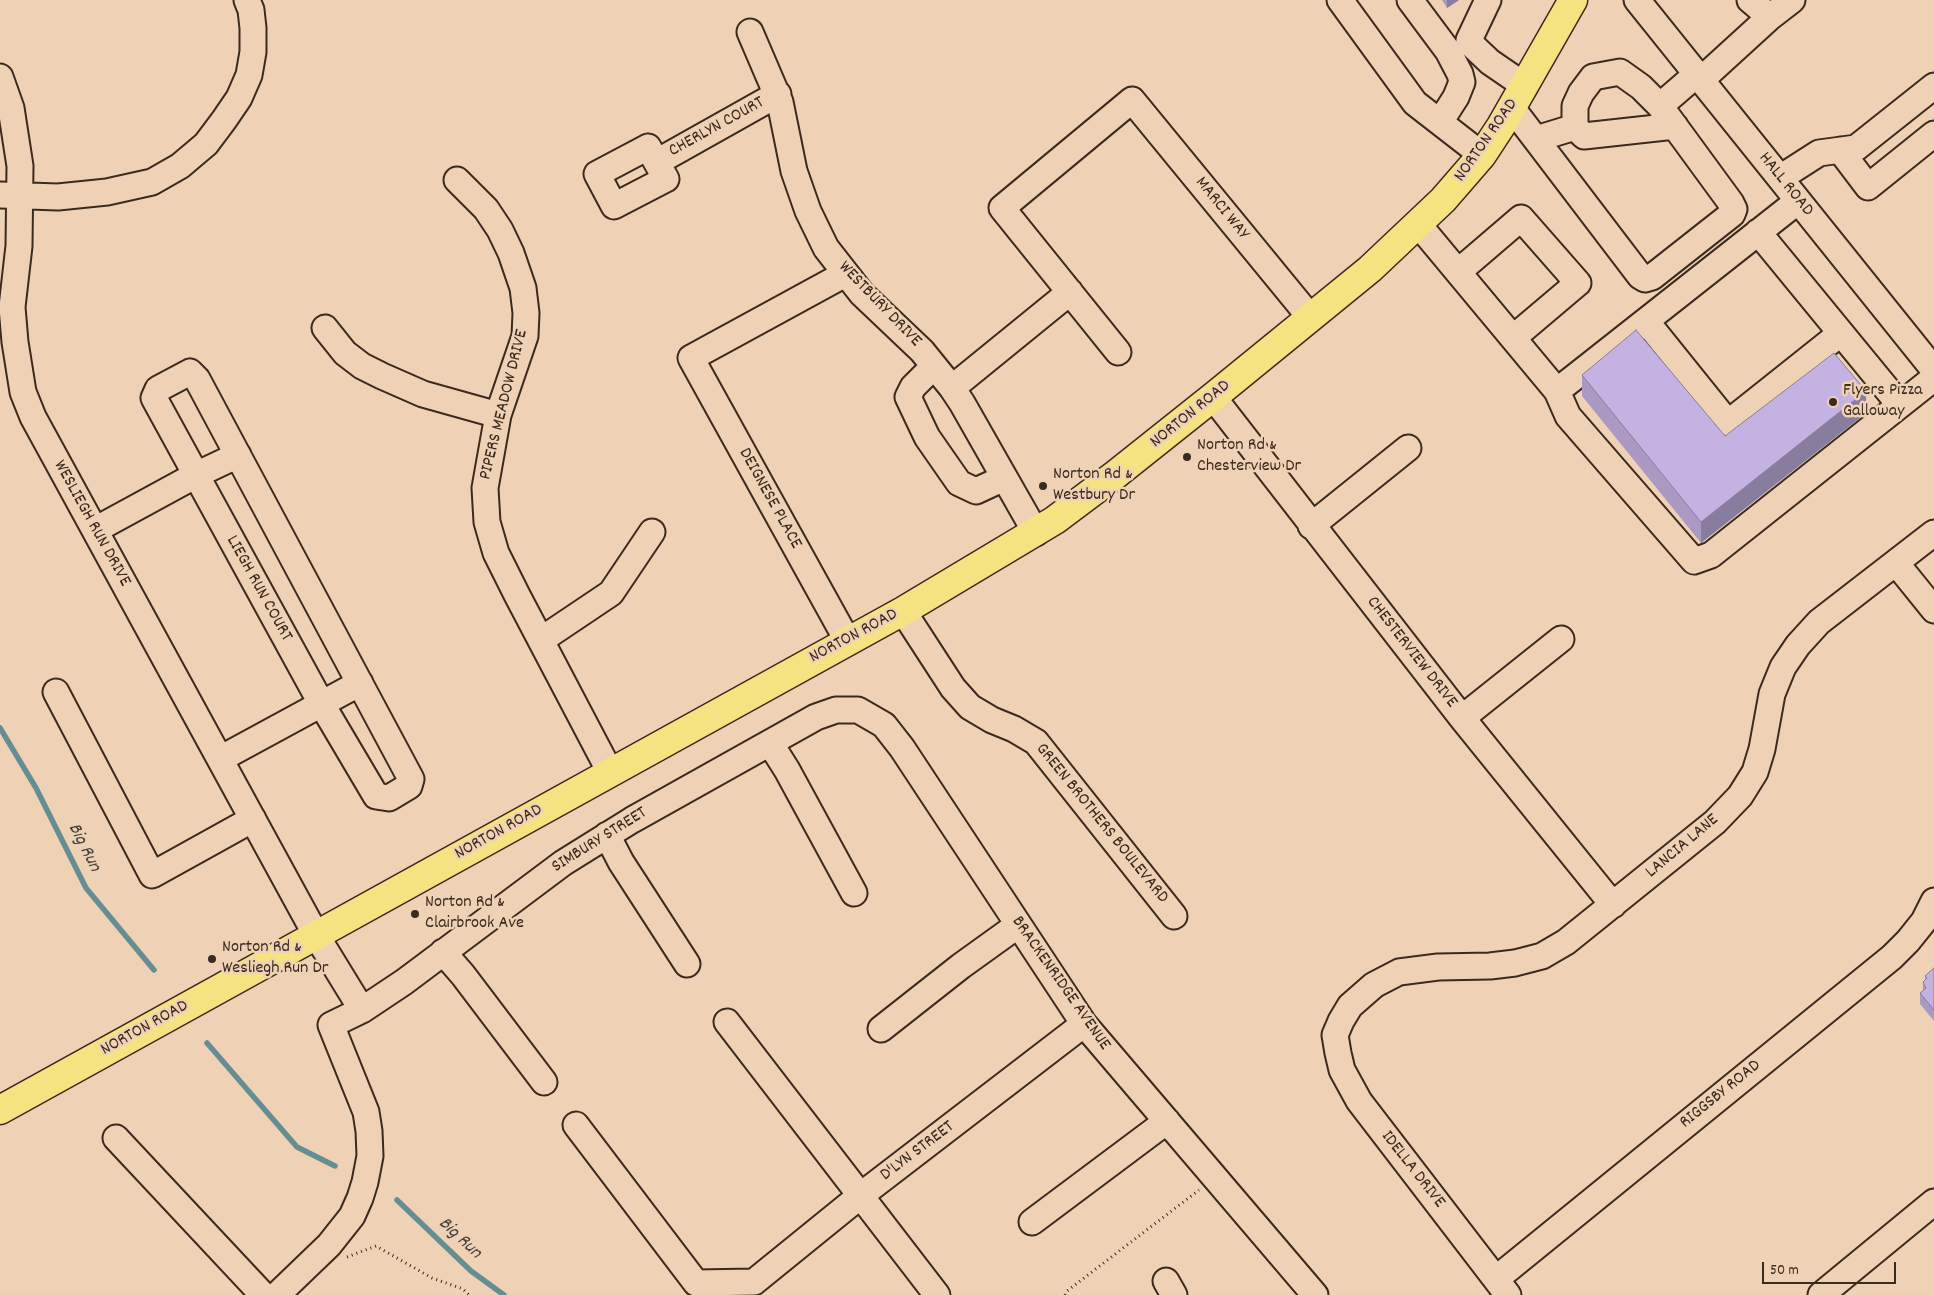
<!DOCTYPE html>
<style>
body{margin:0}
#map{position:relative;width:1934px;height:1295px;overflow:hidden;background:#efd2b5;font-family:Dekko,sans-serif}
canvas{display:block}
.scale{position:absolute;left:1762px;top:1262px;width:134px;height:22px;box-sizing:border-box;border:2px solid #3b2a1e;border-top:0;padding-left:6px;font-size:15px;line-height:18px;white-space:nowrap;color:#3b2a1e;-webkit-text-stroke:4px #efd2b5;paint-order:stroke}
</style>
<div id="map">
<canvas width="1934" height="1295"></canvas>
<div class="scale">50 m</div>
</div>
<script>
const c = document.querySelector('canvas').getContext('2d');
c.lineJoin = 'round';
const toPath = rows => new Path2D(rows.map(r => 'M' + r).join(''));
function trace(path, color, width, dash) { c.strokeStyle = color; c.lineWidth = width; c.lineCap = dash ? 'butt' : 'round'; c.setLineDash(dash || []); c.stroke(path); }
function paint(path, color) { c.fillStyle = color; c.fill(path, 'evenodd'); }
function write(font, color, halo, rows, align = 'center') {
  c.font = font + ' Dekko,sans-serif'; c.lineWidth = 5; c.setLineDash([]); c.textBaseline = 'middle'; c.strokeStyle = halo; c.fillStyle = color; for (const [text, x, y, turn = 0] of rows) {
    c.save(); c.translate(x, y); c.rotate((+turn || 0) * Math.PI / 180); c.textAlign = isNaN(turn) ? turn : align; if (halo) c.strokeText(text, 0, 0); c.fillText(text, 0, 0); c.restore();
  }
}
trace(toPath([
 [0,728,36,788,86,888,154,970],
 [207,1043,297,1147,335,1166],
 [397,1200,471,1271,504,1295]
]), '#658e92', 5.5);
const minor = toPath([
 [1340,0,1415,103,1482,155],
 [1410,0,1448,51,1460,74,1462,82,1456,97,1440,122],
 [1488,0,1469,40,1472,45,1490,62,1525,86],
 [1637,0,1934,370],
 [1770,17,1792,0],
 [750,32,780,102,794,171,808,211,826,248,862,294,922,351,952,388,962,403,1036,533],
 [0,77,11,108,20,166,19,246,12,307,15,342,23,392,33,417,316,935,362,1010],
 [1701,80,1770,17,1750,0],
 [1660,106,1697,74],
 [1512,108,1640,276,1645,279,1652,277,1732,214,1734,209,1731,203,1660,106,1641,87,1620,72,1593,77,1581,93,1575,106,1575,127,1536,139],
 [1575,127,1584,136,1675,126],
 [648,147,666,179,614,206,597,174,648,147],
 [1840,150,1868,187,1934,134],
 [657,162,778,94],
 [1780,178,1819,153,1856,148,1934,86],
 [457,180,486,209,500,230,511,253,523,288,526,313,525,336,498,415,485,488,487,522,496,553,517,595,610,772],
 [0,195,58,197,107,192,152,182,180,166,206,144,224,120,239,98,249,75,253,52,253,28,251,10,247,0],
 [1418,224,1557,391,1568,416,1694,561,1711,555,1934,378],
 [1758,232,1900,405],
 [1458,272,1521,218,1578,283,1513,338],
 [845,274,691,358,847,640],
 [1646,321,1728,423,1841,333],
 [325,328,345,353,362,366,382,376,423,394,498,415],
 [1118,352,1002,208,1132,100,1310,317],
 [934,366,913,387,908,397,927,437,959,483,976,491,1004,478],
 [190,372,197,379,411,779,409,786,389,798,376,796,321,703,154,398,158,389,190,372],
 [952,388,1070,292],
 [1557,391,1798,201],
 [1213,397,1462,718,1613,905],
 [1311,526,1408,448],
 [95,530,196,475,238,455],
 [1896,563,1934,610],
 [903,611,953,688,970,707,992,720,1014,729,1036,742,1174,916],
 [541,640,611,593,652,532],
 [56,692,152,875,253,819],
 [1462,718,1561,639],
 [770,743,787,770,854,893],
 [220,759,360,683],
 [607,835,621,862,687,964],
 [443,952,463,975,544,1082],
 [727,1022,937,1295],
 [881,1029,961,966,1018,925],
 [576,1125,696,1283,754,1282],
 [116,1138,263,1295],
 [1032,1222,1167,1121],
 [1496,1279,1892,957,1908,941,1924,921,1934,901],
 [1166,1281,1174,1295],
 [754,1282,860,1196,1084,1024],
 [277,1295,329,1245,352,1216,360,1198,365,1182,370,1156,369,1131,366,1112,331,1025,362,1010,404,982,563,863,632,820,816,717,836,710,858,710,884,725,902,748,1084,1024,1315,1295],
 [1508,1295,1359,1101,1342,1070,1338,1053,1335,1035,1341,1021,1350,1006,1374,985,1399,972,1438,967,1490,966,1515,963,1542,956,1566,942,1715,822,1740,796,1755,772,1762,749,1772,694,1783,667,1798,645,1819,622,1934,533],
 [1821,1295,1934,1202]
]);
const major = toPath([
 [0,1110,903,611,1055,520,1115,475,1213,397,1370,269,1443,200,1482,155,1501,126,1573,0]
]);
trace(minor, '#3b2a1e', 29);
trace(major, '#3b2a1e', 31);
trace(toPath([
 [347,1257,376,1246,432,1278,463,1289,469,1295],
 [1065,1295,1067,1291,1199,1190]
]), '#3b2a1e', 3, [1, 4]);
trace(minor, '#efd2b5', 25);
trace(major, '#f5e382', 28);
paint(toPath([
 [1442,0,1459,0,1447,8],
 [1582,375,1725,436,1866,413,1701,543,1582,396],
 [1934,968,1934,1021,1920,1004,1920,993,1923,991,1923,982,1925,980,1925,976]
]), '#a999c3');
paint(toPath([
 [1447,0,1459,0,1447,8],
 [1866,391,1866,413,1701,543,1701,522]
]), '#897d9f');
const building = toPath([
 [1636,330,1725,436,1834,353,1866,391,1701,522,1582,375,1636,330],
 [1934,968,1934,1010,1920,993,1926,988,1923,982,1927,978,1925,976,1934,968]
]);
paint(building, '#c4b2e3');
trace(building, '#897d9f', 1);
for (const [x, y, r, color] of [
 [1833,402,5,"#3b2a1e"],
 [1187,457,5,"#3b2a1e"],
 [1043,486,5,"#3b2a1e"],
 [415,914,5,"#3b2a1e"],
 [212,959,5,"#3b2a1e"]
]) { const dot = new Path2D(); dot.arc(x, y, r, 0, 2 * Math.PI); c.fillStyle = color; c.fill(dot); trace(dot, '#efd2b5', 2); }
write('18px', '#3b2a1e', '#efd2b5', [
 ["CHERLYN COURT",717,128,-29],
 ["NORTON ROAD",1487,141,-55],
 ["HALL ROAD",1785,185,51],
 ["MARCI WAY",1221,209,51],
 ["WESTBURY DRIVE",879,305,46],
 ["PIPERS MEADOW DRIVE",505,405,-76],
 ["NORTON ROAD",1191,415,-39],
 ["DEIGNESE PLACE",769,499,61],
 ["WESLIEGH RUN DRIVE",91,524,61],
 ["LIEGH RUN COURT",258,589,61],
 ["NORTON ROAD",854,637,-28],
 ["CHESTERVIEW DRIVE",1411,653,52],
 ["GREEN BROTHERS BOULEVARD",1101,824,51],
 ["NORTON ROAD",499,833,-29],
 ["SIMBURY STREET",600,841,-32],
 ["LANCIA LANE",1683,847,-40],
 ["BRACKENRIDGE AVENUE",1060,984,55],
 ["NORTON ROAD",145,1029,-29],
 ["RIGGSBY ROAD",1721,1095,-39],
 ["D'LYN STREET",918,1152,-37],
 ["IDELLA DRIVE",1412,1170,52]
]);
write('18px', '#3b2a1e', '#efd2b5', [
 ["Flyers Pizza",1843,392],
 ["Galloway",1843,413],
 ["Norton Rd &",1197,447],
 ["Chesterview Dr",1197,468],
 ["Norton Rd &",1053,476],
 ["Westbury Dr",1053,497],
 ["Norton Rd &",425,904],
 ["Clairbrook Ave",425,925],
 ["Norton Rd &",222,949],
 ["Wesliegh Run Dr",222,970]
], 'left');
write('italic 19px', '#46433b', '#efd2b5', [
 ["Big Run",83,848,63],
 ["Big Run",459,1239,43]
]);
</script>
